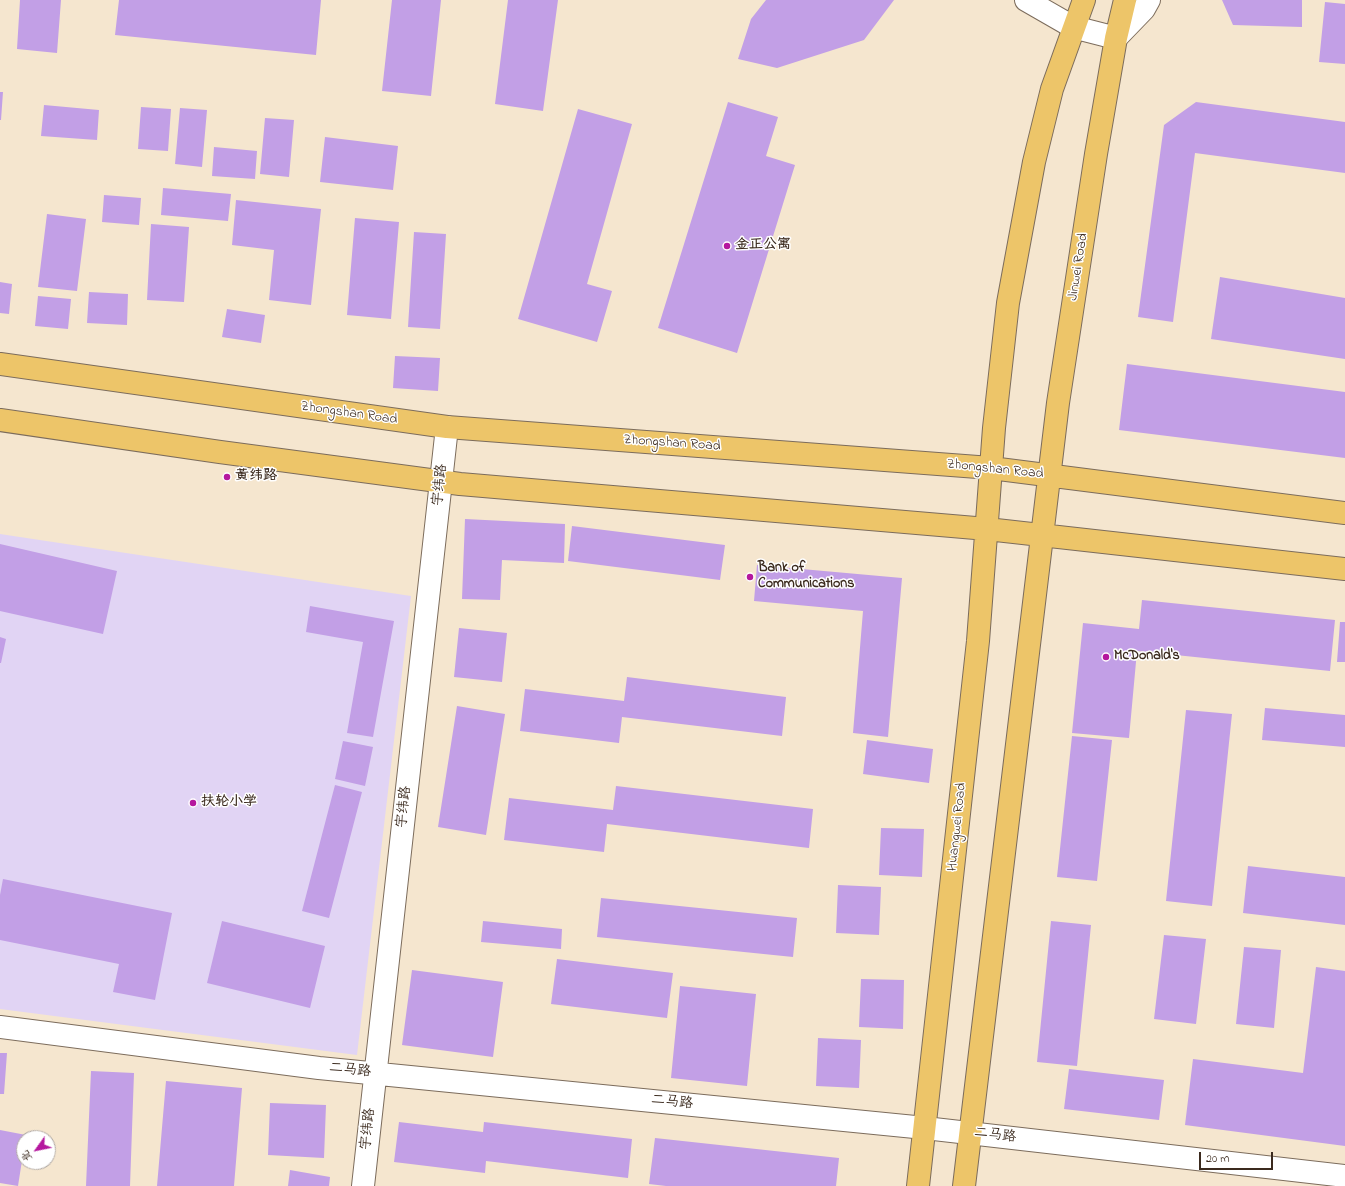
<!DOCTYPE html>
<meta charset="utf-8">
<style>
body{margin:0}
#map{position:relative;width:1345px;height:1186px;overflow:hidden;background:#f5e6cf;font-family:"Indie Flower","LXGW WenKai TC",sans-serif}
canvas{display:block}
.north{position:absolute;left:16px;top:1130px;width:40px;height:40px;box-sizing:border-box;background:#fff;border:1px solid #b1aaa5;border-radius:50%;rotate:237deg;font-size:11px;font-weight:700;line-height:16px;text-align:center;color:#3b2a1e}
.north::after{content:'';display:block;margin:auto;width:14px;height:18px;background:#b5179e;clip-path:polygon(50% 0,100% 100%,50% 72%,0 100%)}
.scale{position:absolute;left:1199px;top:1152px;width:74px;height:18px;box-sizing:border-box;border:2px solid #3b2a1e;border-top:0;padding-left:5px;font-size:12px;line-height:14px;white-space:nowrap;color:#3b2a1e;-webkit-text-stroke:3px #fff;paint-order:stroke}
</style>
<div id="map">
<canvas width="1345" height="1186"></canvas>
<div class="north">北</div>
<div class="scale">20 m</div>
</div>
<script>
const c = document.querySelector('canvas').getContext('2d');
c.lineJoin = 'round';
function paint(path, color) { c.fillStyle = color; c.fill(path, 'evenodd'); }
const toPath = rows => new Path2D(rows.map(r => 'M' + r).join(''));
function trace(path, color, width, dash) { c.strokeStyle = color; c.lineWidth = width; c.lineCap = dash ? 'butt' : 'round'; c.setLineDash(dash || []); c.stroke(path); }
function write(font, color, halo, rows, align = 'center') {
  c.font = font + ' "Indie Flower","LXGW WenKai TC",sans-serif'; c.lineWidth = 3; c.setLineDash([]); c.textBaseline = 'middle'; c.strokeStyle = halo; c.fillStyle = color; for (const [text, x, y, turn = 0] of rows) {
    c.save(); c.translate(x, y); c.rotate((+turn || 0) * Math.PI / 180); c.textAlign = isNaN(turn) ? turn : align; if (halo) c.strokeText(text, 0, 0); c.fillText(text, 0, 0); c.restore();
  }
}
paint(toPath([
 [0,534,411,596,357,1055,0,1009]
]), '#e1d4f4');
paint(toPath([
 [20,0,61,0,57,53,17,49],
 [119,0,321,0,316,55,115,35],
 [392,0,441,0,431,96,382,91],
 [508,0,558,0,543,111,495,104],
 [766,0,894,0,864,40,777,68,738,59,751,19],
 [1222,0,1302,0,1302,27,1233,25],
 [1325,2,1345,4,1345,64,1319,62],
 [0,92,3,92,1,120,0,120],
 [728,102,778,117,766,156,795,165,737,353,658,328],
 [1196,102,1345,122,1345,173,1195,153,1173,322,1138,317,1164,125],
 [44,105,99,110,97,140,41,136],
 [141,107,171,109,168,151,138,149],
 [180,108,207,110,202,167,175,164],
 [578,109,632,124,587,284,612,291,597,342,518,319],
 [265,118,294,120,289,177,260,174],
 [325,137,398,146,393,190,320,182],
 [214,147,257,151,255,179,212,176],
 [163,188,231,194,228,221,161,215],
 [104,195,141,198,139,225,102,222],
 [236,200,321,209,311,305,269,300,274,250,232,245],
 [47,214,86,219,77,291,38,287],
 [355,218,399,222,391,319,347,315],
 [151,224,189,227,184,302,147,300],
 [414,232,446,234,440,329,408,327],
 [1220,277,1345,298,1345,359,1211,339],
 [0,282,12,284,9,314,0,313],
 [89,292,128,294,127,325,87,323],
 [38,296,71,299,68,329,35,326],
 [227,309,265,315,261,343,222,337],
 [395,356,440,358,438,391,393,388],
 [1127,364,1345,392,1345,458,1119,430],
 [465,519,565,524,564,563,502,560,500,600,462,599],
 [572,526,725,545,720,580,568,561],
 [0,544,117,571,103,634,0,611],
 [757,565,902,578,888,737,853,733,863,611,754,601],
 [1142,600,1335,620,1330,671,1137,651,1129,738,1072,733,1083,623,1139,629],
 [310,606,394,621,373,737,347,733,363,642,306,632],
 [1340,622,1345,622,1345,662,1337,662],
 [459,628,507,633,502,682,454,677],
 [0,637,6,639,1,663,0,663],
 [627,677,786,697,782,736,622,717,619,743,520,731,525,689,624,701],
 [457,706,505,714,486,835,438,827],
 [1265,708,1345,715,1345,747,1262,740],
 [1186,710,1232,714,1212,906,1166,901],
 [1072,736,1112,740,1097,881,1057,877],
 [867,740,933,749,929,783,863,774],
 [343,741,373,747,365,786,335,779],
 [335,785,362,792,329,918,302,911],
 [616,786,813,809,809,848,607,824,604,852,504,840,509,798,613,810],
 [881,828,924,829,922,877,879,875],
 [1248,866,1345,877,1345,925,1243,913],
 [3,879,172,913,155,1000,113,992,119,964,0,940,0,895],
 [838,885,881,887,879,935,836,933],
 [601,898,797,918,793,957,597,937],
 [222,921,325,946,310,1008,207,983],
 [483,921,562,929,561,949,481,942],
 [1051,921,1091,925,1077,1066,1037,1062],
 [1164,935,1206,939,1196,1024,1154,1019],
 [1244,947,1281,950,1274,1028,1236,1024],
 [557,959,673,973,667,1018,551,1004],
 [1316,967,1345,971,1345,1146,1185,1125,1193,1059,1303,1073],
 [412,970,503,982,493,1057,402,1045],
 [861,979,904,980,903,1029,859,1027],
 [680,986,756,994,747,1086,671,1078],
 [818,1038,861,1040,859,1088,816,1086],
 [0,1053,7,1053,4,1094,0,1094],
 [1069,1069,1164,1080,1159,1120,1064,1109],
 [91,1071,134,1073,130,1186,86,1186],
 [166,1081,242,1088,234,1186,157,1186],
 [270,1103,326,1105,324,1158,268,1155],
 [399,1122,483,1132,484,1122,632,1139,628,1178,486,1161,485,1173,394,1162],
 [0,1130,26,1135,18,1186,0,1183],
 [655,1138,839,1158,836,1186,666,1186,649,1184],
 [290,1170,330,1177,329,1186,288,1186]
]), '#c29fe6');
const minor = toPath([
 [1026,0,1073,27,1116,38,1144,9,1149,0],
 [0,1027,319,1068,925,1128,1345,1176],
 [363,1186,447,427]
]);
const major = toPath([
 [0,364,447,427,991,468,1345,513],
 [0,420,220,452,460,484,987,529,1345,569],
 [918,1186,978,641,994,428,1008,303,1034,162,1052,89,1084,0],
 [964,1186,1058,403,1096,154,1116,38,1125,0]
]);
trace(minor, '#7c6c5c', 24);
trace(major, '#7c6c5c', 24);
trace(minor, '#fff', 22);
trace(major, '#edc569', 22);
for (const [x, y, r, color] of [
 [727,246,4,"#b5179e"],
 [227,477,4,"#b5179e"],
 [750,577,4,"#b5179e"],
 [1106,657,4,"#b5179e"],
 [193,803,4,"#b5179e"]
]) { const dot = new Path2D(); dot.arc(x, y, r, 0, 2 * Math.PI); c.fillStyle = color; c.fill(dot); trace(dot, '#fff', 1.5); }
write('bold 14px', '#3b2a1e', '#fff', [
 ["金正公寓",735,246],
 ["黄纬路",235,477],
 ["Bank of",758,569],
 ["Communications",758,585],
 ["McDonald's",1114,657],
 ["扶轮小学",201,803]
], 'left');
write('14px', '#3b2a1e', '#fff', [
 ["Jinwei Road",1079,267,-81],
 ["Zhongshan Road",349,414,8],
 ["Zhongshan Road",672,444,4],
 ["Zhongshan Road",995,470,6],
 ["宇纬路",441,485,-84],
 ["宇纬路",405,807,-84],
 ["Huangwei Road",958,827,-84],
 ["二马路",350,1071,6],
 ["二马路",672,1103,6],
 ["宇纬路",369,1129,-84],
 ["二马路",995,1136,7]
]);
</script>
